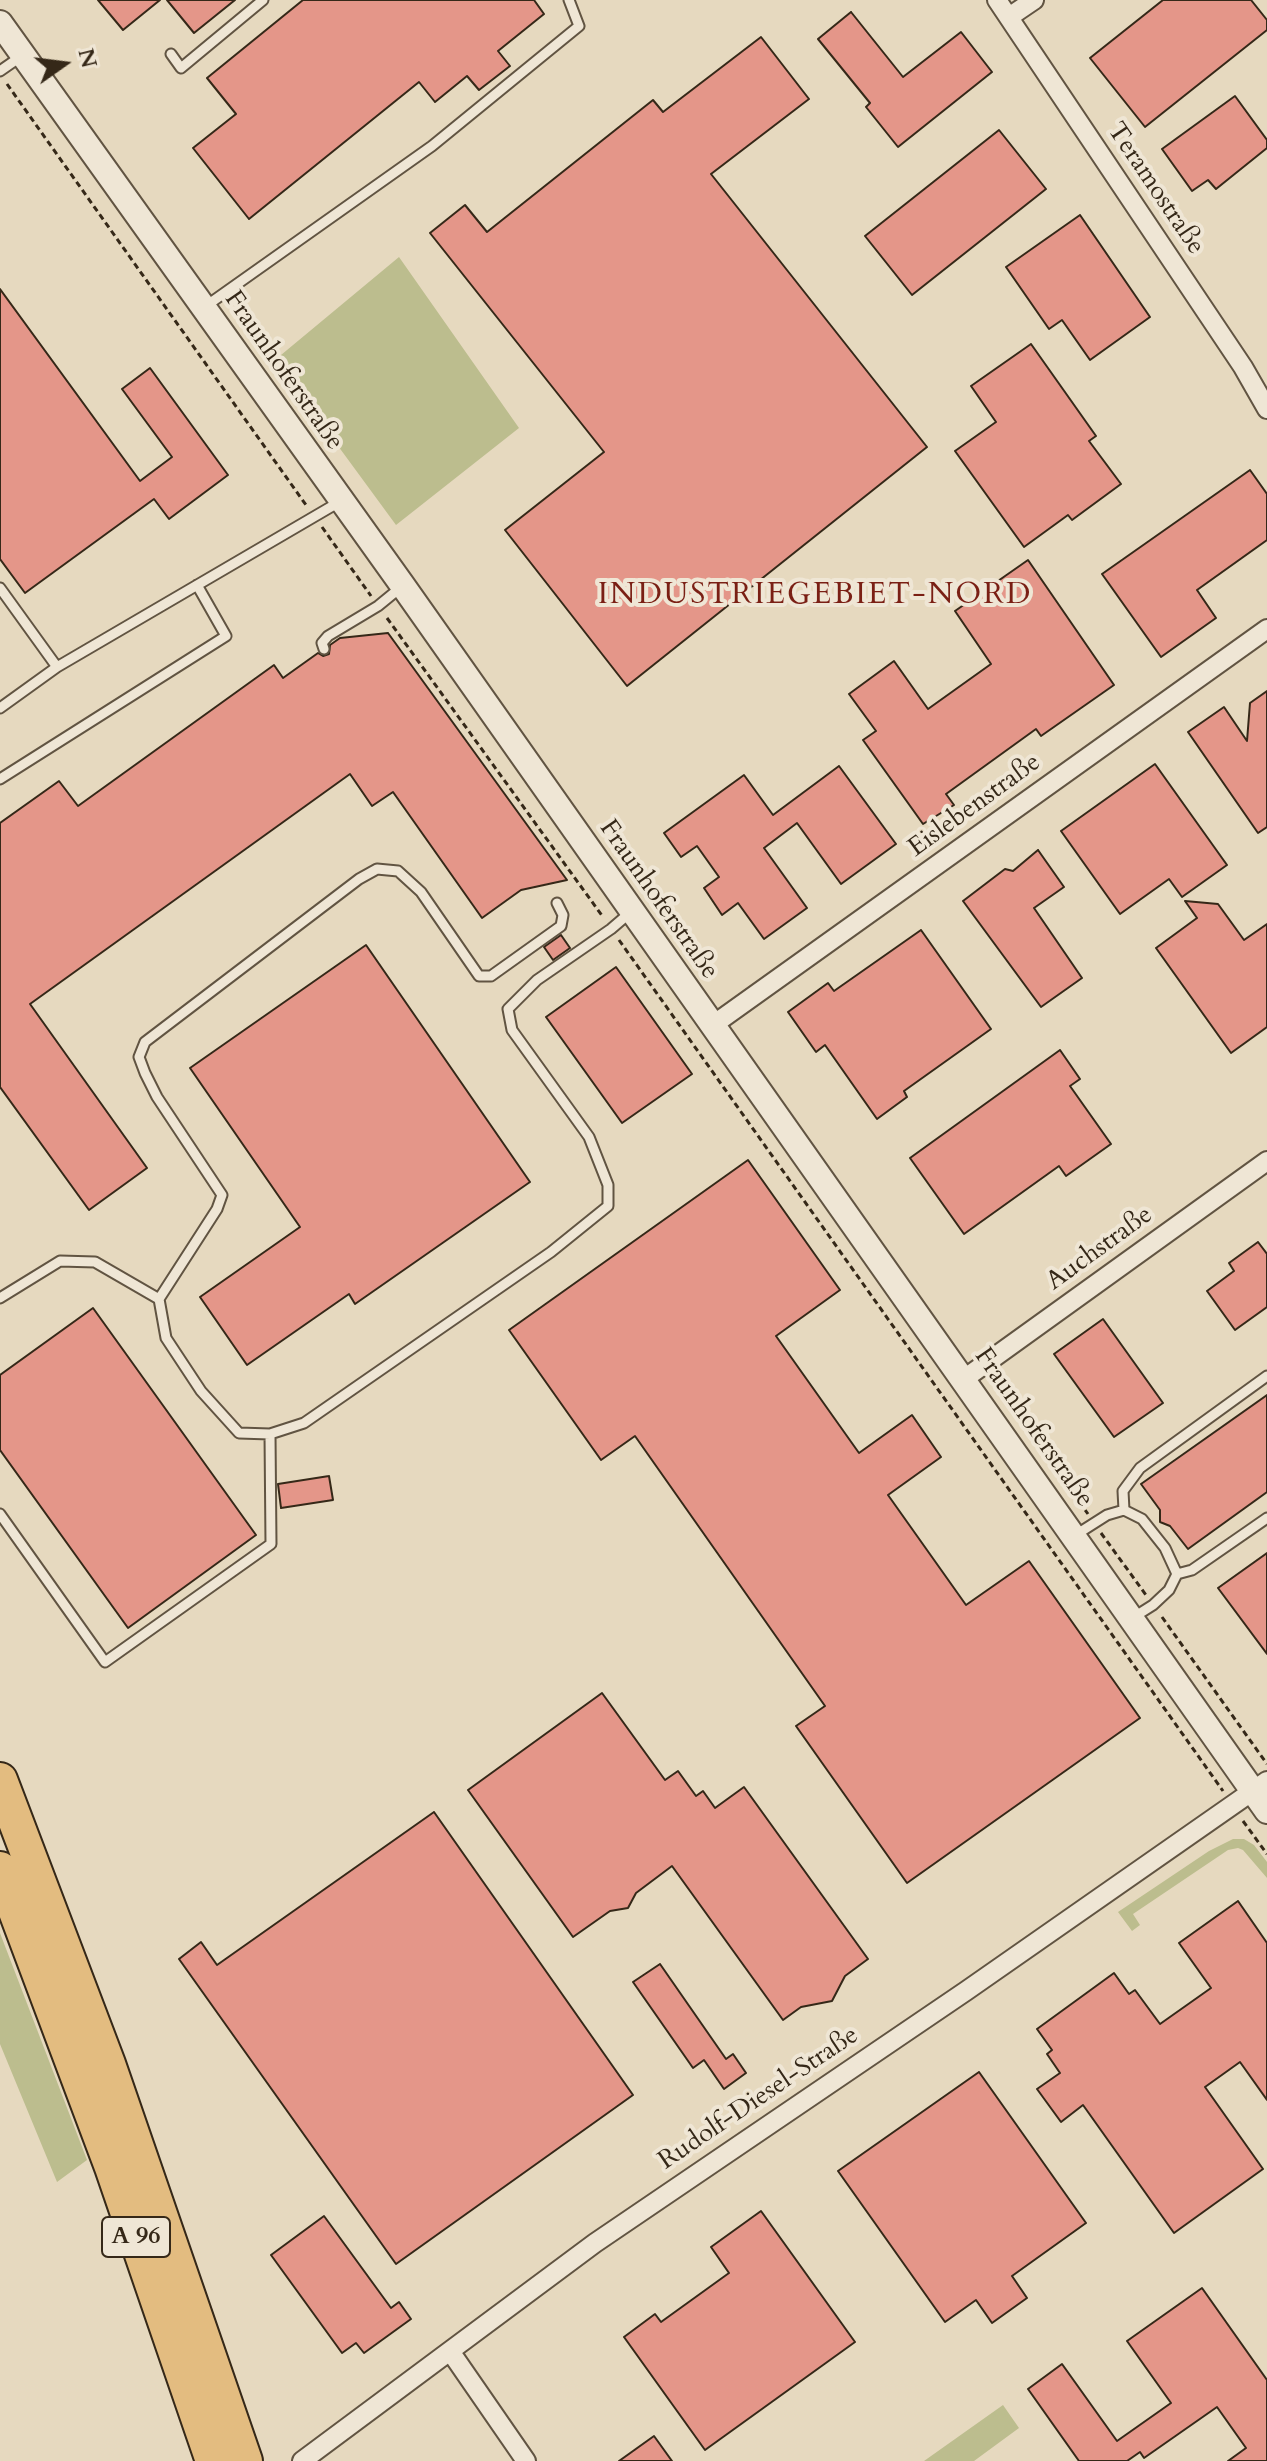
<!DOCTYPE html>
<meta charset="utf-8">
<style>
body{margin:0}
#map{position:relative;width:1267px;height:2461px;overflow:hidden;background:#e6d9bf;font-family:Cardo,serif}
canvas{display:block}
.north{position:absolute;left:24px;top:24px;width:80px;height:80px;-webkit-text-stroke:6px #efe6d5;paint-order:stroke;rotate:76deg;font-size:22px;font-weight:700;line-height:32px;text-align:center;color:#352818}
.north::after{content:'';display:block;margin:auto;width:28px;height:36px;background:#352818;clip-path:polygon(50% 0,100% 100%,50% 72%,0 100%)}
</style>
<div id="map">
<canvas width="1267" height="2461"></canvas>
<div class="north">N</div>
</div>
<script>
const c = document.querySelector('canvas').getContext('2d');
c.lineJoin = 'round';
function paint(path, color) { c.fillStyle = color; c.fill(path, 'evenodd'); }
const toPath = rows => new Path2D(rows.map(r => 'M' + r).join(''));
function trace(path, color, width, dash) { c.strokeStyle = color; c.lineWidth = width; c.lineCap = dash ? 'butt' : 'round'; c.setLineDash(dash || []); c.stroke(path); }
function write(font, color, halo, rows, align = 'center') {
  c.font = font + ' Cardo,serif'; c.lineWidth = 8; c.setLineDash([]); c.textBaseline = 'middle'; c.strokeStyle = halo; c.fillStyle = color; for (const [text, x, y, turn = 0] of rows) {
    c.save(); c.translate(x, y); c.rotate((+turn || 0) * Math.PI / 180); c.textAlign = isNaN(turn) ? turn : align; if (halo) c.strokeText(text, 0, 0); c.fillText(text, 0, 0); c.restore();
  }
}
paint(toPath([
 [399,257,519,428,396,525,275,360],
 [1233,1839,1244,1839,1254,1845,1267,1862,1267,1878,1243,1850,1238,1848,1228,1850,1133,1914,1140,1925,1132,1931,1118,1912,1209,1851],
 [0,1933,87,2160,57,2182,0,2044],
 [1003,2405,1019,2428,974,2461,924,2461]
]), '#bcbd8e');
const building = toPath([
 [98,0,160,0,123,30,98,0],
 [167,0,235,0,194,33,167,0],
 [303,0,534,0,544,14,498,51,510,66,479,90,467,76,435,102,419,82,249,219,193,148,236,114,207,78,303,0],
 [1163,0,1251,0,1267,20,1267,30,1145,127,1090,58,1163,0],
 [851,12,903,77,961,32,992,72,898,147,866,107,870,103,818,39,851,12],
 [761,37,809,99,711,174,927,447,627,686,505,530,604,452,430,233,465,205,487,232,653,100,663,112,761,37],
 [1235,96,1267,140,1267,148,1216,189,1208,180,1192,191,1162,149,1235,96],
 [999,130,1046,189,912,295,865,236,999,130],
 [1080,215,1150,317,1090,360,1062,320,1049,329,1006,267,1080,215],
 [0,289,140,481,172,457,122,389,150,368,228,475,169,519,154,499,25,593,0,559,0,289],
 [1031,344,1096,436,1089,441,1121,484,1072,520,1068,515,1024,547,955,451,996,422,971,386,1031,344],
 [1250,470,1267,494,1267,540,1197,590,1216,618,1161,657,1102,574,1250,470],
 [1028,560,1114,685,1041,736,1036,729,946,794,954,805,923,824,863,740,876,731,849,694,894,661,928,709,991,664,955,611,1028,560],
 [388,633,567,880,521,890,482,918,393,792,372,806,350,774,30,1004,147,1168,89,1210,0,1087,0,823,59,781,78,806,274,665,283,678,318,653,323,656,329,654,330,645,340,638,388,633],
 [1267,691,1267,827,1258,833,1188,732,1224,707,1247,741,1250,703,1267,691],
 [1155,764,1227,865,1182,897,1169,879,1120,914,1061,831,1155,764],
 [839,766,896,844,841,884,797,823,764,848,807,908,764,939,738,903,722,915,704,888,719,877,697,846,681,857,664,833,744,775,773,815,839,766],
 [1038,850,1064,887,1034,908,1082,978,1041,1007,963,901,1005,869,1013,871,1038,850],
 [1185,901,1218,904,1244,940,1267,924,1267,1027,1231,1053,1156,948,1197,918,1185,901],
 [921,930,991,1029,904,1091,907,1097,877,1119,825,1045,816,1052,788,1012,828,983,834,991,921,930],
 [561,935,570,948,553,960,544,947,561,935],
 [366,945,530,1182,355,1304,349,1294,247,1365,200,1297,300,1227,190,1068,366,945],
 [616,967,692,1074,622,1123,546,1017,616,967],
 [1060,1050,1080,1079,1070,1086,1111,1144,1066,1176,1059,1166,964,1234,910,1158,1060,1050],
 [748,1160,840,1290,776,1336,859,1453,912,1415,941,1457,888,1495,966,1605,1029,1561,1140,1718,907,1883,796,1726,825,1706,635,1436,601,1460,509,1330,748,1160],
 [1258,1242,1267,1254,1267,1307,1235,1330,1207,1291,1234,1271,1229,1263,1258,1242],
 [93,1308,256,1535,128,1628,0,1450,0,1375,93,1308],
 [1103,1319,1163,1403,1114,1437,1054,1354,1103,1319],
 [1267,1395,1267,1492,1188,1549,1170,1526,1160,1522,1160,1510,1141,1484,1267,1395],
 [329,1476,333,1500,281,1508,278,1484,329,1476],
 [1267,1553,1267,1654,1218,1588,1267,1553],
 [602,1693,665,1780,678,1771,696,1796,703,1791,715,1808,744,1787,868,1959,845,1976,832,2001,801,2007,783,2020,672,1866,636,1893,628,1908,610,1911,573,1937,468,1790,602,1693],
 [434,1812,633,2095,396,2264,179,1959,201,1942,217,1965,434,1812],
 [1238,1901,1267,1943,1267,2100,1240,2062,1205,2087,1263,2169,1174,2233,1083,2105,1061,2122,1037,2089,1060,2073,1047,2054,1052,2050,1037,2029,1114,1973,1129,1994,1135,1990,1160,2024,1211,1988,1179,1943,1238,1901],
 [660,1964,726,2059,733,2054,746,2073,724,2089,704,2060,693,2068,633,1982,660,1964],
 [979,2072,1086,2223,1012,2276,1027,2298,992,2323,976,2300,945,2322,838,2171,979,2072],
 [761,2211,855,2342,705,2450,624,2337,655,2314,661,2322,729,2273,711,2247,761,2211],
 [324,2216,391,2308,399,2302,411,2319,364,2353,356,2343,342,2353,271,2255,324,2216],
 [1202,2288,1267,2380,1267,2461,1228,2461,1246,2448,1217,2407,1144,2458,1140,2452,1127,2461,1079,2461,1028,2389,1062,2364,1117,2441,1171,2403,1127,2341,1202,2288],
 [654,2436,672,2461,619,2461,654,2436]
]);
paint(building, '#e49689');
trace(building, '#352818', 2);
const service = toPath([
 [171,54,181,68,263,0],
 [0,71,23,55],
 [206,306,432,146,579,26,569,0],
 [0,588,57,667],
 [324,649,322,643,328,636,378,606,400,588],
 [0,708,57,667,341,501],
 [0,779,226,636,197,585],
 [0,1298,60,1261,95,1262,159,1299,217,1209,222,1195,157,1097,145,1073,139,1057,145,1042,359,879,377,869,398,871,421,892,479,976,491,976,561,926,563,915,557,903],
 [159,1299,166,1338,201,1391,239,1433,270,1434,304,1423,551,1252,608,1206,608,1185,589,1137,512,1030,508,1009,537,980,611,929,632,911],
 [1124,1510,1123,1491,1140,1468,1267,1376],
 [0,1514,105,1662,271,1544,270,1434],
 [1074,1536,1107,1515,1124,1510,1142,1519,1165,1548,1177,1574,1169,1590,1153,1605,1134,1617],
 [1177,1574,1192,1570,1267,1518]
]);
const minor = toPath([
 [997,0,1243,367,1267,409],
 [1009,17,1034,0],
 [713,1025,1267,629],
 [964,1379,1267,1161],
 [450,2351,526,2461],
 [302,2461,595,2243,966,1991,1267,1781]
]);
const tertiary = toPath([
 [0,23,403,586,1267,1811]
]);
const motorway = toPath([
 [0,1780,108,2064,245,2461],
 [0,1869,112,2167,213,2461]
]);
trace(service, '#615442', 13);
trace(minor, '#615442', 22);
trace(tertiary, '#615442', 28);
trace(motorway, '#352818', 38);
trace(toPath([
 [7,84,306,505],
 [322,527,371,596],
 [387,618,603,917],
 [619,940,1223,1791],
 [992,1380,1088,1514],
 [1101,1533,1146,1595],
 [1162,1617,1267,1764],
 [1243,1821,1267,1854]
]), '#352818', 3, [6, 4]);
trace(service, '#efe6d5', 9);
trace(minor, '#efe6d5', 18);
trace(tertiary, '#efe6d5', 24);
trace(motorway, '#e3bc80', 34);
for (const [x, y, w] of [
 [136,2237,68]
]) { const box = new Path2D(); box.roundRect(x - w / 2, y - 20, w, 40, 6); c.fillStyle = '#efe6d5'; c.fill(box); trace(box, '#352818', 2); }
write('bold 24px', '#352818', null, [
 ["A 96",136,2237]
]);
write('26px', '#352818', '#efe6d5', [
 ["Teramostraße",1155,189,56],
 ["Fraunhoferstraße",283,371,55],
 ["Eislebenstraße",975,806,-36],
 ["Fraunhoferstraße",658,900,55],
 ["Auchstraße",1100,1249,-36],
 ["Fraunhoferstraße",1033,1428,55],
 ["Rudolf-Diesel-Straße",759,2099,-34]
]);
c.letterSpacing = '2px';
write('30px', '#7a1f14', '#efe6d5', [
 ["INDUSTRIEGEBIET-NORD",815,596]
]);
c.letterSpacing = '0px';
</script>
